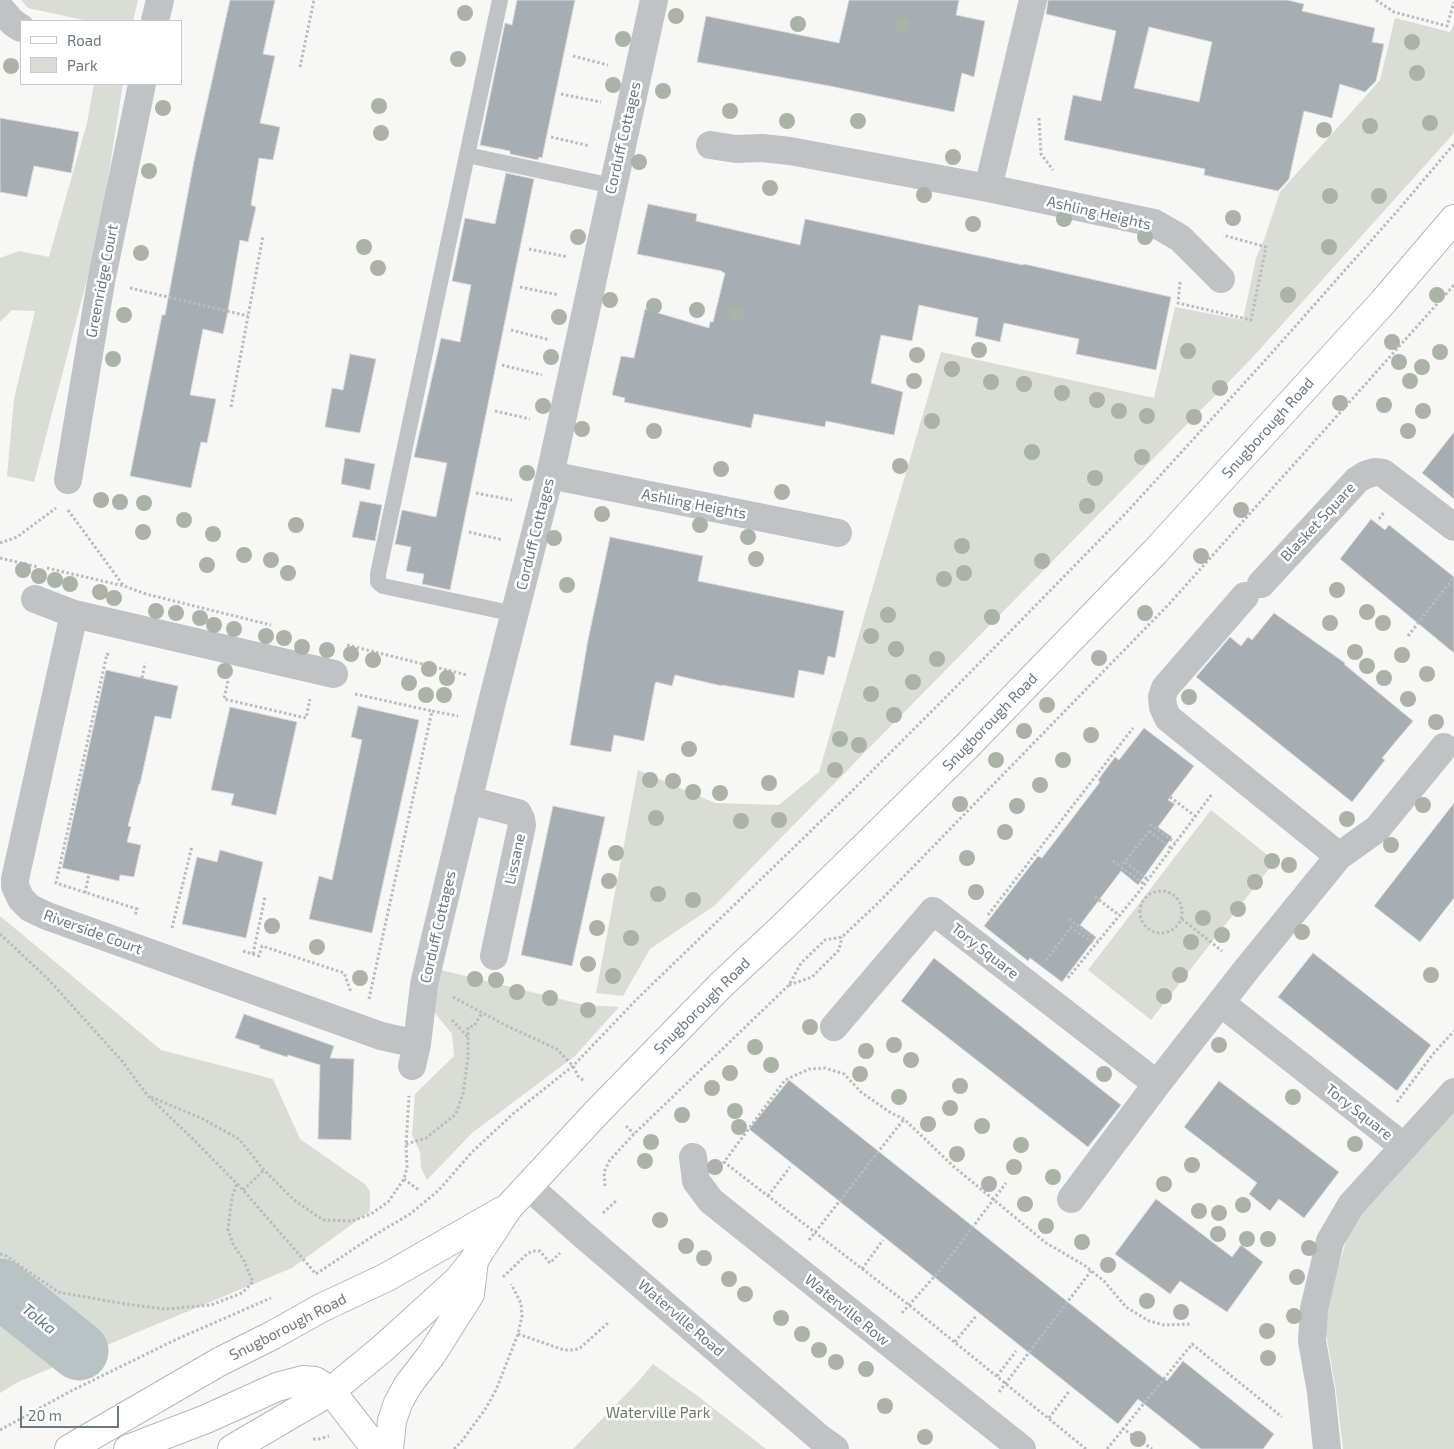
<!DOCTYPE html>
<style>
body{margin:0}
#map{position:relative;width:1454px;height:1449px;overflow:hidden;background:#f7f7f5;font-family:"Exo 2",sans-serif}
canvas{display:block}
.legend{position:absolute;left:20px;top:20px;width:162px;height:65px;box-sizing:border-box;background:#fff;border:1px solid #c3c9cd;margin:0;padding:6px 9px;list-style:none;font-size:15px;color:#6a7882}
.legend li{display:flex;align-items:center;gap:10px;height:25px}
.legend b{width:25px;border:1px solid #c3c9cd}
.scale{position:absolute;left:20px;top:1406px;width:99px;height:22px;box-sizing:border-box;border:2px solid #6a7882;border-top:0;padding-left:6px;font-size:15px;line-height:18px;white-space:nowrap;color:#6a7882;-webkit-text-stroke:4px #fff;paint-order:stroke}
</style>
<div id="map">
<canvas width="1454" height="1449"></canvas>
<ul class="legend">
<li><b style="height:6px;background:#fff"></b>Road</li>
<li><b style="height:14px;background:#d9ddd6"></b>Park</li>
</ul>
<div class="scale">20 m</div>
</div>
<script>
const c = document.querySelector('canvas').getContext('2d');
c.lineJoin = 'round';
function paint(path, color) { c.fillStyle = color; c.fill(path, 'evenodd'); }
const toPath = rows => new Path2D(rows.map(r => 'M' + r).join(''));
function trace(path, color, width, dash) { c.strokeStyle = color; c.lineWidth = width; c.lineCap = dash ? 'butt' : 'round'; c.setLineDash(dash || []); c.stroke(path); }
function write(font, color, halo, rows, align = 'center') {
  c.font = font + ' "Exo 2",sans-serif'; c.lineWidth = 5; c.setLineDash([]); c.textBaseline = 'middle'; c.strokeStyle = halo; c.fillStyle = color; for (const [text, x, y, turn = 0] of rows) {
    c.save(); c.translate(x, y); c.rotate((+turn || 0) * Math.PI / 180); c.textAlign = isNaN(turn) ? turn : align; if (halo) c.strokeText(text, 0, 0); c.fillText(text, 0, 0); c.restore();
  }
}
paint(toPath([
 [21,0,138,0,133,21,88,21,28,8],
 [1395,18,1450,32,1454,24,1454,133,1252,358,714,906,650,949,623,996,596,993,638,770,715,803,779,805,819,772,941,352,1154,398,1175,307,1243,320,1256,258,1264,240,1280,192,1380,80],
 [94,84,123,84,99,234,34,482,7,476,14,399,35,311,12,310,0,322,0,258,19,251,49,257,87,123],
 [1211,810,1275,861,1151,1020,1088,970],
 [0,916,161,1050,273,1079,300,1139,366,1185,370,1192,370,1211,292,1268,18,1382,0,1393],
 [441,970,585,1005,619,1007,575,1056,472,1133,427,1180,421,1168,420,1152,412,1135,415,1094,454,1056,452,1034,435,1013,435,990],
 [1454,1108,1454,1449,1343,1449,1336,1391,1324,1322,1337,1271,1351,1225],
 [653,1364,699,1397,766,1449,573,1449,635,1385]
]), '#d9ddd6');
trace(toPath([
 [0,1288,79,1351]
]), '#b9c3c6', 59);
const building = toPath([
 [230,0,275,0,263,54,275,56,260,123,280,127,273,160,259,158,251,205,256,207,248,242,240,240,227,316,223,334,203,329,190,395,216,399,207,443,201,442,191,488,130,476,162,315,165,315,194,161,230,0],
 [517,0,575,0,542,158,539,157,538,160,510,154,510,151,480,145,505,23,512,25,517,0],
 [849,0,959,0,956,15,985,21,974,77,962,73,954,112,830,86,697,62,706,16,839,43,849,0],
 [1048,0,1287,0,1304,4,1302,11,1375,28,1372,42,1384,44,1376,81,1365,92,1340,84,1332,118,1304,111,1289,179,1278,191,1204,175,1205,169,1064,140,1073,95,1101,101,1116,31,1046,14,1048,0],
 [1149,27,1212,42,1199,102,1134,88,1149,27],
 [0,118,79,132,71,173,34,166,27,197,0,192,0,118],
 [506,173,534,179,450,590,422,584,424,574,406,571,411,547,395,544,402,510,436,517,447,463,414,457,441,338,460,342,471,285,452,281,465,218,495,224,506,173],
 [648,204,697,214,696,221,800,245,805,219,1023,265,1024,264,1171,297,1156,370,1076,354,1079,339,1004,323,1000,342,975,336,978,318,919,305,912,341,881,335,871,383,903,392,894,435,826,421,825,427,754,414,751,428,624,402,625,398,612,395,621,356,634,358,645,309,709,328,710,322,713,322,725,273,722,272,722,271,637,254,648,204],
 [350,354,376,359,360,433,325,427,332,388,343,390,350,354],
 [1454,432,1454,499,1422,473,1454,432],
 [345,458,375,464,370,490,341,484,345,458],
 [360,501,382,505,375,541,352,537,360,501],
 [1371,519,1385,530,1389,525,1454,577,1454,653,1340,559,1371,519],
 [610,537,703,556,698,581,844,611,835,658,828,656,824,675,799,670,794,698,722,685,722,686,675,675,672,686,656,682,655,684,644,741,614,735,611,752,570,745,588,640,610,537],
 [1274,613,1345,663,1344,664,1413,721,1382,758,1385,760,1352,802,1196,677,1230,637,1241,646,1248,637,1252,640,1274,613],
 [106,670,178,686,171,719,155,716,140,784,139,784,128,826,131,827,127,842,141,845,134,877,120,875,119,881,62,868,106,670],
 [358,706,419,720,372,933,309,919,319,876,332,880,362,740,351,737,358,706],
 [230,707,297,722,276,815,231,805,234,794,211,790,230,707],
 [1144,728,1194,766,1168,800,1175,804,1158,827,1172,837,1138,885,1121,871,1080,925,1096,937,1062,982,1030,958,1028,961,984,926,1038,856,1042,858,1065,828,1100,782,1098,780,1115,757,1119,760,1144,728],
 [1454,803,1454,898,1420,942,1374,906,1454,803],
 [553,806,605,817,572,966,521,955,553,806],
 [220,850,263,862,246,938,182,924,197,857,217,862,220,850],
 [1313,953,1431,1045,1397,1091,1278,997,1313,953],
 [934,958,1121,1105,1088,1147,901,1001,934,958],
 [244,1014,334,1046,330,1058,354,1059,351,1140,318,1139,320,1065,288,1055,287,1057,259,1048,260,1046,235,1038,244,1014],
 [789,1080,1167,1381,1183,1361,1274,1434,1263,1449,1201,1449,1138,1399,1118,1424,749,1129,789,1080],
 [1219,1081,1339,1172,1304,1218,1279,1199,1270,1211,1249,1194,1257,1183,1184,1127,1219,1081],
 [1156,1199,1232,1257,1241,1245,1263,1262,1227,1312,1180,1281,1170,1294,1115,1254,1156,1199]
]);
paint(building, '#a7aeb3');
trace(building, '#d9d9d7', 1);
const secondary = toPath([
 [69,1449,219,1362,273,1335,321,1308,387,1277,502,1211],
 [232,1449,331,1391,382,1349,458,1280,474,1260,508,1208,598,1111,721,985,783,927,966,747,1155,552,1383,302,1454,219]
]);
const trunk = toPath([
 [128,1449,206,1419,277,1387,303,1380,315,1381,331,1391,376,1449],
 [389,1449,392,1421,398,1403,408,1385,432,1354,470,1294,474,1260]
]);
trace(secondary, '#b2b7ba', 30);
trace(trunk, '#b3b6b9', 30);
trace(toPath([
 [1376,0,1394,12,1447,26,1454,2],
 [573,56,608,65],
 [300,67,314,0],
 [561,94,601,102],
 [1039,118,1041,154,1053,170],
 [551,137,590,146],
 [529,249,568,257],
 [1180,282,1178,303,1251,320,1266,247,1223,235],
 [520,287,559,295],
 [130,288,248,316],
 [511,330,550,340],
 [502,365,542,375],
 [231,407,263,236],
 [495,411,530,419],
 [476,493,512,500],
 [68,510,123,585],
 [1379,519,1385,511],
 [469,532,503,540],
 [0,543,17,537,56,508],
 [0,558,38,567],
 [47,568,124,586,146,594,271,625],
 [1408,636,1454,577],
 [347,645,467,675],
 [109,655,107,654,56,883,137,909,135,916],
 [142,678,145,663],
 [228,681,224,699,306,718,310,699],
 [355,694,432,711],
 [1170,797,1195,816],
 [1150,824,1175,843],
 [1149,831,1171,848],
 [1113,861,1144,884],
 [1125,862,1147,879],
 [1123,864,1151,829],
 '1140 912a21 21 0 1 1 42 0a21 21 0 1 1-42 0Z',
 [85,893,89,874],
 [1095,897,1119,915],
 [988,915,1133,728],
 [1069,919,1098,941],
 [1182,919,1222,951],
 [1070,927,1095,944],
 [172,928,192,846],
 [0,934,48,979,122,1061,148,1096,194,1140,243,1190,316,1274],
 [243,951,259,956,262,946,344,973,351,992],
 [253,954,265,897],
 [1046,960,1073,925],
 [1068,978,1138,893,1212,794],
 [789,985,812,977,839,950,842,937],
 [453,997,505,1025,557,1049,573,1066,578,1076,584,1081],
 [369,999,432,711,458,716],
 [452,1020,468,1037],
 [151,1097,203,1119,239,1139,264,1170,294,1200,323,1220,352,1221,371,1214,388,1202,404,1179,407,1167,406,1144,409,1096],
 [1397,1102,1433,1054,1454,1031],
 [626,1126,634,1134],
 [406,1144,426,1138,456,1114,463,1093,468,1057,468,1027,474,1026,482,1013],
 [404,1179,420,1191],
 [605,1186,604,1172,610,1160,634,1134,789,985,801,963,825,940,842,937,878,903,1170,603,1454,285],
 [243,1190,264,1170],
 [768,1196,790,1167],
 [603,1213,617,1200],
 [809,1240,904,1119],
 [0,1254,5,1255,58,1292,125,1304,165,1309,211,1305,242,1293,253,1282,243,1259,233,1244,228,1229,232,1197,237,1184],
 [862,1269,883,1240],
 [316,1274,373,1236,410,1214,438,1191,472,1152,514,1113,573,1066,638,998,849,794,953,690,1126,513,1269,356,1400,208,1454,144],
 [503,1277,527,1254,533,1251,540,1251,550,1263,560,1253],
 [902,1313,941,1269,1006,1183],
 [518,1334,564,1350,575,1350,580,1348,609,1322],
 [955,1342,976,1316],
 [997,1376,1016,1351],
 [999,1392,1091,1271],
 [1049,1418,1070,1390],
 [1122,1428,1152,1449],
 [0,1430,71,1391,177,1339,271,1298],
 [313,1439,319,1439,329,1436],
 [454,1449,462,1441,486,1408,496,1390,518,1334,522,1316,521,1303,511,1284],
 [1086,1449,909,1305,724,1162,785,1080,809,1069,825,1068,844,1074,861,1092,891,1113,904,1119,953,1166,1046,1243,1084,1265,1104,1281,1126,1307,1149,1321,1164,1325,1191,1324],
 [1107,1449,1192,1344,1282,1417]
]), '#b9bcbe', 3, [2.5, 2.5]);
trace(toPath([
 [500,0,378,574,378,582,383,586,515,614],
 [467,155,613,186]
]), '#bfc3c6', 16);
trace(toPath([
 [0,8,12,22,21,28],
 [155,21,160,0],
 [710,145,736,149,762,148,790,151,988,188,1154,223,1180,238,1221,279],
 [988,188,1033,0],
 [550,475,838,533],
 [68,480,101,282,142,84],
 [1261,584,1357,480,1365,475,1375,472,1383,473,1454,527],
 [1245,596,1165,688,1162,697,1163,707,1168,718,1339,856],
 [35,599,74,614,334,674],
 [74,614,15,879,15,886,21,899,30,908,47,916,381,1036,417,1044],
 [468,800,518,813,521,819,522,825,494,956],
 [1221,1003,1403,1146],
 [834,1027,933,911,1157,1084],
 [412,1066,417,1044,424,985,431,955,492,702,550,475,654,0],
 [693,1157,696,1181,711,1201,1022,1449],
 [1071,1199,1157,1084,1246,970,1339,856,1377,829,1444,747],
 [1327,1449,1321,1392,1312,1341,1314,1309,1330,1241,1351,1205,1454,1092]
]), '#bfc3c6', 28);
trace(toPath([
 [528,1186,581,1233,821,1439,835,1449]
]), '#bfc3c6', 28);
trace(secondary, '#fff', 28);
trace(trunk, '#fff', 28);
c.fillStyle = '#abb2a7';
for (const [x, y] of [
 [465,13],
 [676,16],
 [798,24],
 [902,25],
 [623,39],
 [1412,42],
 [458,59],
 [11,66],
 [1417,73],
 [613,85],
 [663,91],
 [379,106],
 [163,108],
 [730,111],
 [787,121],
 [858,121],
 [1430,123],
 [1370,126],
 [1324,130],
 [381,133],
 [953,157],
 [639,162],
 [149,171],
 [770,188],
 [924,195],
 [1330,196],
 [1379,196],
 [1233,218],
 [1064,219],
 [973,224],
 [578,237],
 [1145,237],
 [364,247],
 [1329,247],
 [141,253],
 [378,268],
 [1288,295],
 [1437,295],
 [610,300],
 [654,306],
 [697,310],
 [736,313],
 [124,315],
 [559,317],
 [1392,342],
 [979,350],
 [1188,351],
 [1440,352],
 [917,355],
 [551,357],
 [113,359],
 [1399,362],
 [1422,367],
 [952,369],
 [914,381],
 [1410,381],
 [991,382],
 [1024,384],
 [1220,388],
 [1062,393],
 [1097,400],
 [1340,403],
 [1384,405],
 [543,406],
 [1119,411],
 [1423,411],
 [1147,416],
 [1194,417],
 [932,421],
 [582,429],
 [654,431],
 [1408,431],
 [1032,452],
 [1142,457],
 [900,466],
 [721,469],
 [527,473],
 [1095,478],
 [782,492],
 [101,500],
 [120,502],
 [144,503],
 [1087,506],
 [1241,510],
 [602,514],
 [184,520],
 [296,525],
 [700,525],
 [143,532],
 [213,534],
 [748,537],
 [554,538],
 [962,546],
 [244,555],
 [1201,556],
 [756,559],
 [271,560],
 [1042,561],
 [207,565],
 [23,570],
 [288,573],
 [964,573],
 [39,576],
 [944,579],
 [55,580],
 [70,584],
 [567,585],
 [1337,590],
 [100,592],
 [114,598],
 [156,611],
 [1367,612],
 [176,613],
 [1145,613],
 [888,615],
 [992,617],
 [200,618],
 [1330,623],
 [1383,623],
 [214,625],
 [234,629],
 [266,636],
 [871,636],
 [284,638],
 [302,647],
 [896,649],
 [327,650],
 [1355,652],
 [351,654],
 [1402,655],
 [1099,658],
 [937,659],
 [373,660],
 [1367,666],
 [429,669],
 [225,671],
 [1427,674],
 [447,678],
 [1384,678],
 [913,682],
 [409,683],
 [871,694],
 [426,695],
 [444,695],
 [1189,697],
 [1408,699],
 [1047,705],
 [894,715],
 [1436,722],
 [1024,731],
 [1091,735],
 [840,739],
 [859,745],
 [689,749],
 [996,760],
 [1063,760],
 [835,770],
 [650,780],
 [673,781],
 [769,783],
 [1040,785],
 [693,792],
 [720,793],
 [960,804],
 [1423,805],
 [1017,806],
 [656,818],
 [1347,819],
 [779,820],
 [741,821],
 [1005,832],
 [1391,845],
 [616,853],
 [967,858],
 [1272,861],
 [1289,865],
 [609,881],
 [1255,882],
 [976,892],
 [658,894],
 [693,900],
 [1238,909],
 [1203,918],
 [272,926],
 [597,928],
 [1302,932],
 [1222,935],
 [631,938],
 [1191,942],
 [317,947],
 [588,964],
 [1180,975],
 [1431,975],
 [613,976],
 [360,978],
 [475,979],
 [496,980],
 [517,992],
 [1164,996],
 [550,998],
 [588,1010],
 [810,1027],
 [894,1045],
 [1219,1045],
 [755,1047],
 [866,1051],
 [911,1060],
 [771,1065],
 [730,1073],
 [860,1074],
 [1104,1074],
 [960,1086],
 [712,1088],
 [899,1097],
 [1293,1097],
 [950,1108],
 [735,1111],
 [682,1115],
 [928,1124],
 [982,1126],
 [739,1127],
 [651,1142],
 [1355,1144],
 [1021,1145],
 [957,1154],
 [645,1161],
 [1192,1165],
 [715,1167],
 [1014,1167],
 [1053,1177],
 [989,1184],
 [1164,1184],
 [1025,1204],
 [1243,1205],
 [1199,1211],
 [1219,1213],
 [660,1220],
 [1046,1226],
 [1218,1234],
 [1247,1239],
 [1268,1239],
 [1082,1242],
 [686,1246],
 [1309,1248],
 [704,1258],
 [1108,1265],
 [1297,1277],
 [729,1279],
 [745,1294],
 [1147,1301],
 [1181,1312],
 [1294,1316],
 [781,1318],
 [1267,1331],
 [802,1334],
 [819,1350],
 [1268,1358],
 [836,1362],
 [866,1369],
 [885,1406],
 [925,1437],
 [1138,1439]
]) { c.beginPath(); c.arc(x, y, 8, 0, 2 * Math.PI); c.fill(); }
write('15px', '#6a7882', '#fff', [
 ["Corduff Cottages",623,138,-77],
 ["Ashling Heights",1099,213,13],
 ["Greenridge Court",102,281,-79],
 ["Snugborough Road",1268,428,-48],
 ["Ashling Heights",694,504,11],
 ["Blasket Square",1318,522,-47],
 ["Corduff Cottages",535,534,-76],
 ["Snugborough Road",990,722,-46],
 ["Lissane",515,859,-78],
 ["Corduff Cottages",438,927,-77],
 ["Riverside Court",93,932,20],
 ["Tory Square",985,951,38],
 ["Snugborough Road",702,1006,-45],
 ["Tory Square",1359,1112,38],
 ["Waterville Row",847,1310,39],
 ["Waterville Road",681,1318,41],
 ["Snugborough Road",288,1327,-27]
]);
write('15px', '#6c7a68', '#fff', [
 ["Waterville Park",658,1413]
]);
write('italic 16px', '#66787e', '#fff', [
 ["Tolka",39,1319,39]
]);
</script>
